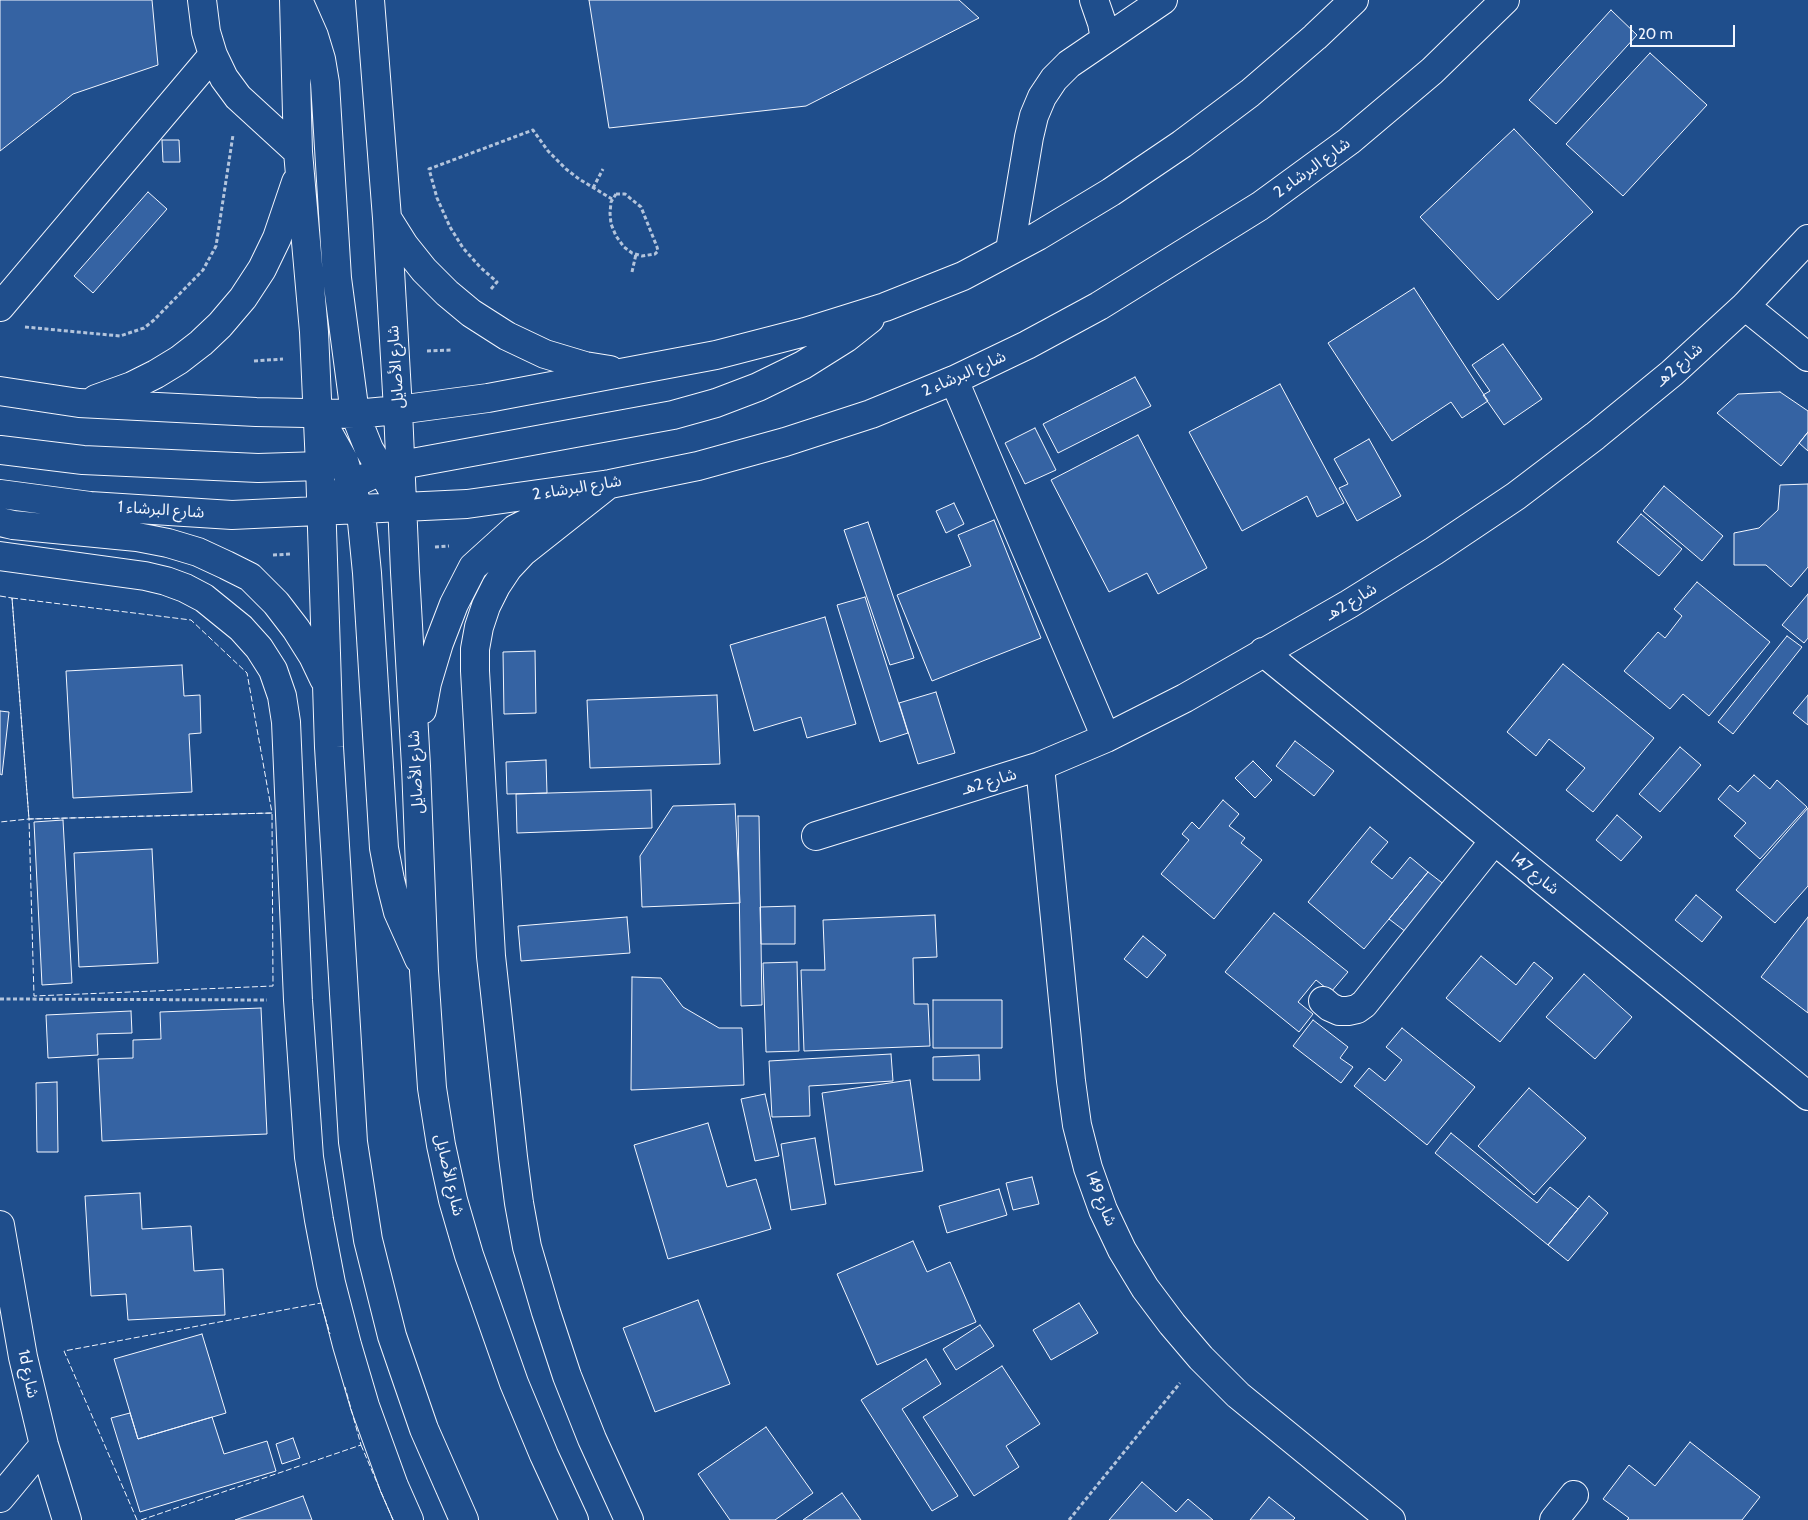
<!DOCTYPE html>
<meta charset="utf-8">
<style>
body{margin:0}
#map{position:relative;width:1808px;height:1520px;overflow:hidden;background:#1f4e8c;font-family:Cabin,sans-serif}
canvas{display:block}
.scale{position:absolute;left:1630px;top:25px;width:105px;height:22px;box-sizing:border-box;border:2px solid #f2f6ff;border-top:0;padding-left:6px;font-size:15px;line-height:18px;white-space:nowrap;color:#f2f6ff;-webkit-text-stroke:4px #1f4e8c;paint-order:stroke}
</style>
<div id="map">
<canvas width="1808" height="1520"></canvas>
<div class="scale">20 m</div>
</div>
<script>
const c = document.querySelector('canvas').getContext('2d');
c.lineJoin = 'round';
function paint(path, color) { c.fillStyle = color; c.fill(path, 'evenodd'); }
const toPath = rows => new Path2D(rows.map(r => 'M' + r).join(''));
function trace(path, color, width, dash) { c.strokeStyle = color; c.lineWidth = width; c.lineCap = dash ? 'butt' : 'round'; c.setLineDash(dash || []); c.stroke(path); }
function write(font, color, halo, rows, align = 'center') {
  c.font = font + ' Cabin,"Noto Sans Arabic",sans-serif'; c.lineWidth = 4; c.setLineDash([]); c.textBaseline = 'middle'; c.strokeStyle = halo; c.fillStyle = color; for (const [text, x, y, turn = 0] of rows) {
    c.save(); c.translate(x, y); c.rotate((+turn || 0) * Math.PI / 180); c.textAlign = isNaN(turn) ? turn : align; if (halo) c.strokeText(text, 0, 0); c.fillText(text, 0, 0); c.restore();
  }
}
const building = toPath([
 [0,0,152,0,158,65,73,94,0,151,0,0],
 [589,0,959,0,979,18,806,106,609,128,589,0],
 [1611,10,1637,35,1556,124,1529,100,1611,10],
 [1650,53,1707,105,1623,196,1566,144,1650,53],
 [1514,129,1593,212,1498,300,1420,217,1514,129],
 [162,140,179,140,180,162,163,162,162,140],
 [148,192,167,209,93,293,74,276,148,192],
 [1414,288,1488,401,1462,418,1451,402,1392,441,1328,343,1414,288],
 [1503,344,1542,399,1504,425,1483,395,1490,391,1472,365,1503,344],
 [1135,377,1151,406,1058,453,1043,424,1135,377],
 [1280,384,1344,503,1317,517,1307,496,1242,531,1189,432,1280,384],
 [1780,392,1808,411,1808,432,1781,466,1717,413,1738,394,1780,392],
 [1035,428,1056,470,1025,484,1005,443,1035,428],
 [1808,432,1808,451,1799,443,1808,432],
 [1138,435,1207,568,1158,594,1147,573,1109,592,1051,480,1138,435],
 [1369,439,1401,496,1357,521,1339,488,1348,484,1334,459,1369,439],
 [1808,484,1808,567,1791,587,1766,565,1734,565,1734,533,1759,528,1778,510,1780,485,1808,484],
 [1664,486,1723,536,1702,561,1643,511,1664,486],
 [954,503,964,524,946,533,936,511,954,503],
 [1641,514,1682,549,1659,576,1617,542,1641,514],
 [994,520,1041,638,932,681,897,595,971,566,958,535,994,520],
 [868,522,914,658,890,665,844,530,868,522],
 [1697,582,1770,642,1709,716,1683,694,1670,709,1624,671,1658,632,1665,638,1682,616,1674,609,1697,582],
 [1808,594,1808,638,1804,643,1782,625,1808,594],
 [865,597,908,733,880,742,837,605,865,597],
 [825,617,856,724,807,738,801,717,754,731,730,645,825,617],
 [1787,636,1802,647,1733,734,1718,722,1787,636],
 [535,651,536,713,504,714,503,652,535,651],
 [1563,664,1654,738,1593,812,1566,790,1585,768,1549,739,1536,756,1507,732,1563,664],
 [182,665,184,696,200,695,201,733,189,734,192,792,73,798,66,671,182,665],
 [936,692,955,753,918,764,899,703,936,692],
 [717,695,720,764,590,768,587,700,717,695],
 [1808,695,1808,725,1793,713,1808,695],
 [0,711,9,712,2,775,0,774,0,711],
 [1295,741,1334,771,1314,796,1276,766,1295,741],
 [1680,747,1701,765,1660,812,1639,794,1680,747],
 [546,760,547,793,507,794,506,762,546,760],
 [1253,761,1272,780,1255,798,1235,778,1253,761],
 [1754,775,1770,789,1777,780,1807,807,1760,859,1734,836,1746,823,1718,799,1730,785,1738,792,1754,775],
 [651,790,652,828,517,833,516,794,651,790],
 [1223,800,1239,814,1229,826,1245,838,1241,843,1262,860,1214,919,1161,874,1189,840,1182,834,1192,822,1199,829,1223,800],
 [735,804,740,903,642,907,640,856,673,806,735,804],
 [1808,808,1808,886,1775,923,1736,890,1808,808],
 [1617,815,1642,837,1621,861,1596,840,1617,815],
 [738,816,759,816,762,1005,741,1006,738,816],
 [63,820,72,983,42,985,34,822,63,820],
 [1370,827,1388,842,1371,862,1392,879,1410,857,1428,872,1364,949,1308,902,1370,827],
 [152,849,158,963,79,967,74,853,152,849],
 [1428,872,1445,885,1406,932,1389,919,1428,872],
 [1696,895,1722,917,1702,942,1675,920,1696,895],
 [795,906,795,944,761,944,760,907,795,906],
 [1274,913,1348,972,1331,992,1316,980,1298,1002,1313,1014,1299,1032,1225,972,1274,913],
 [935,915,937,957,913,958,914,1004,928,1004,930,1046,804,1051,801,970,825,970,823,920,935,915],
 [627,917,630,953,521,961,518,926,627,917],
 [1808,917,1808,1013,1761,977,1808,917],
 [1143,936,1166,955,1147,978,1124,959,1143,936],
 [1481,956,1516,985,1534,962,1553,978,1500,1042,1446,998,1481,956],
 [797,962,799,1051,766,1052,763,963,797,962],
 [1584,974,1632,1017,1595,1059,1546,1017,1584,974],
 [632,977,661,978,683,1007,719,1028,742,1028,744,1085,631,1090,632,977],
 [933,1000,1002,1000,1002,1048,933,1048,933,1000],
 [261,1008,267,1134,102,1141,98,1059,133,1058,133,1040,161,1039,160,1012,261,1008],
 [131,1011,132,1033,97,1034,98,1055,48,1058,46,1015,131,1011],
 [1313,1020,1348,1047,1340,1058,1353,1067,1341,1083,1293,1046,1313,1020],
 [1402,1028,1475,1087,1427,1145,1354,1086,1369,1068,1385,1081,1402,1060,1386,1047,1402,1028],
 [891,1054,893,1081,809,1086,810,1116,772,1117,769,1061,891,1054],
 [979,1055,980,1080,933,1080,933,1057,979,1055],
 [910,1080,923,1171,835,1185,822,1093,910,1080],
 [57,1082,58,1152,37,1152,36,1083,57,1082],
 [1529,1088,1586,1138,1534,1195,1478,1146,1529,1088],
 [765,1094,779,1156,755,1161,741,1099,765,1094],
 [708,1123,727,1187,756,1179,771,1229,668,1259,634,1145,708,1123],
 [1451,1133,1537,1203,1550,1187,1578,1209,1548,1245,1435,1153,1451,1133],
 [815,1138,826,1204,791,1210,781,1144,815,1138],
 [1032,1177,1039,1204,1013,1210,1006,1183,1032,1177],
 [999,1189,1007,1215,947,1233,939,1206,999,1189],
 [140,1193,142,1229,191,1226,194,1271,223,1269,225,1315,128,1320,126,1294,91,1296,85,1196,140,1193],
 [1589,1196,1608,1213,1568,1261,1548,1245,1589,1196],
 [913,1241,927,1272,950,1262,976,1322,877,1365,837,1274,913,1241],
 [698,1300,730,1384,655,1412,623,1328,698,1300],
 [1079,1303,1098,1333,1051,1360,1033,1330,1079,1303],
 [980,1325,994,1346,956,1370,943,1349,980,1325],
 [202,1334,226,1413,138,1439,114,1359,202,1334],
 [926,1359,941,1384,902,1409,958,1496,932,1511,861,1400,926,1359],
 [1002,1366,1040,1424,1006,1446,1019,1467,974,1496,923,1417,1002,1366],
 [130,1413,138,1439,212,1417,224,1454,267,1441,276,1471,140,1512,111,1418,130,1413],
 [766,1427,813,1493,775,1520,730,1520,698,1474,766,1427],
 [293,1438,300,1458,282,1464,276,1444,293,1438],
 [1690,1442,1760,1497,1742,1520,1627,1520,1629,1518,1603,1499,1629,1465,1655,1486,1690,1442],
 [1142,1482,1176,1512,1188,1499,1213,1520,1109,1520,1142,1482],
 [842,1493,861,1520,803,1520,842,1493],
 [303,1496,312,1520,235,1520,303,1496],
 [1269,1497,1295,1518,1293,1520,1250,1520,1269,1497]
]);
paint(building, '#3563a3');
trace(building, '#f2f6ff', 1);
const minor = toPath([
 [202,0,206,32,213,55,224,78,238,97,298,152],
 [294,0,298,152,314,332,320,466,329,747,353,1142,368,1240,392,1336,424,1429,464,1520],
 [370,0,387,218,398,410,405,572,416,766,424,971,432,1088,441,1145,453,1200,469,1255,514,1383,544,1455,574,1520],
 [1094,0,1102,23,1105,39],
 [299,2,314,36,321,59,325,83,337,278,355,414,369,449,391,487],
 [387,218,404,245,424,270,447,293,471,313,507,336,545,354,585,366,610,370],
 [1010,250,1029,137,1034,116,1042,97,1054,79,1069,64,1163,0],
 [1745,306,1808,357],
 [0,307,213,55],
 [954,380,1106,738],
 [0,391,79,403,256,412,355,414,398,410,488,398,716,355,805,332,885,307,963,276,1038,236,1111,192,1182,144,1250,93,1315,37,1354,0],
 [96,399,132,386,156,374,179,360,201,343,220,325,243,298,262,269,277,238,296,182],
 [321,420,344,461,362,522,367,573,384,848,390,880,398,912,419,959],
 [0,450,83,460,258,468,320,466,338,462],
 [609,484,523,552,508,568,496,586,486,606,479,627,475,649,475,671,491,956,513,1157,519,1203,527,1247,546,1312,567,1376,592,1439,629,1520],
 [0,494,90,506,232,515,467,504,610,484,698,466,785,442,871,414,954,380,1027,345,1099,306,1260,206,1349,141,1432,71,1505,0],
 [322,511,338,495,357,482,378,472,401,465,673,415,716,403,758,387,803,365,846,338,870,319],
 [0,522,13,525,137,537,168,543,198,552,226,565,250,577,276,603,296,629,313,656,324,679],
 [0,556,145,576,166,581,185,588,204,598,241,628,259,648,273,670,282,696,286,722,298,1000,309,1157,319,1220,331,1283,347,1345,365,1406,394,1486,409,1520],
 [1263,652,1808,1096],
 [422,710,427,683,439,643,454,604,473,567,515,529,567,503],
 [1040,766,1071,1081,1077,1125,1088,1168,1103,1210,1122,1250,1145,1288,1172,1324,1201,1358,1238,1395,1391,1520],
 [816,836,1040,766,1106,738,1185,698,1349,604,1434,551,1516,496,1595,436,1672,373,1745,306,1808,239],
 [1323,1001,1330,1007,1339,1011,1348,1011,1357,1009,1364,1004,1494,841],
 [0,1225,23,1357,44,1445,67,1520],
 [0,1498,44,1445],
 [1554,1520,1574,1495]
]);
trace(minor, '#f2f6ff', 30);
trace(toPath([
 [593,188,603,169],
 [616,194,625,194,641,207,657,247,658,251,655,254,642,256,632,253,624,247,616,236,611,224,610,213,611,202,616,194],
 [632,272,636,254],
 [491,289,497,282,480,267,463,248,450,227,437,198,429,169,533,130,548,151,566,169,579,179,612,199],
 [25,327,120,336,144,328,154,320,203,270,216,246,233,135],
 [427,351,451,350],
 [254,361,283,359],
 [435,547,449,546],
 [273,555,292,554],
 [0,999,267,1000],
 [1069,1520,1180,1383]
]), '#b3c4dc', 3, [4, 2.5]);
trace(minor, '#1f4e8c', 28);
trace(toPath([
 [0,596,12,598,29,819,34,996,273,986,272,813,29,819,0,822],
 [12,598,191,620,247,673,272,813,29,819,12,598],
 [361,1445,393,1520],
 [137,1520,64,1351,321,1303,330,1334],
 [141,1520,361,1445,345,1387]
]), '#f2f6ff', 1, [6, 2.5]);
write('16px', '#f2f6ff', '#1f4e8c', [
 ["شارع البرشاء 2",1312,168,-36],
 ["شارع 2هـ",1679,365,-41],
 ["شارع الأصايل",396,367,-94],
 ["شارع البرشاء 2",964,374,-24],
 ["شارع البرشاء 2",577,488,-9],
 ["شارع البرشاء 1",161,510,4],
 ["شارع 2هـ",1351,602,-31],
 ["شارع الأصايل",416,772,-93],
 ["شارع 2هـ",989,782,-17],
 ["شارع 47ا",1535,874,39],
 ["شارع الأصايل",449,1175,77],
 ["شارع 49ا",1101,1199,68],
 ["1d شارع",28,1374,78]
]);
</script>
